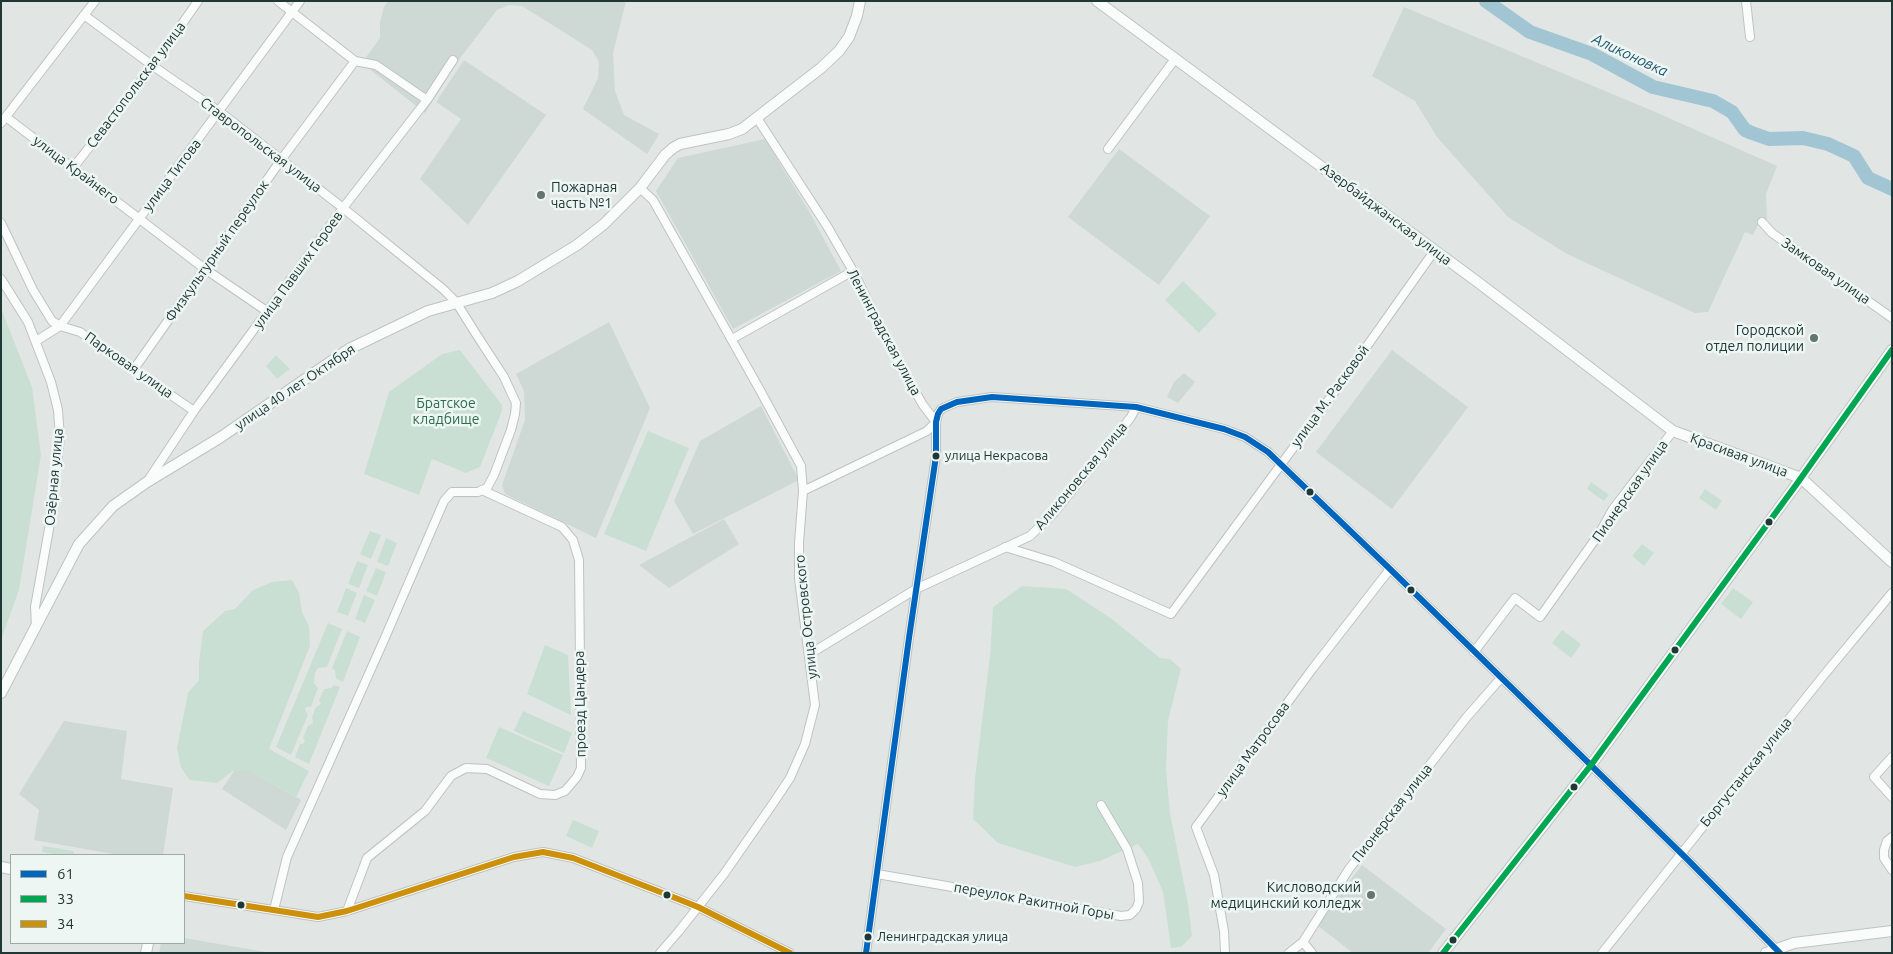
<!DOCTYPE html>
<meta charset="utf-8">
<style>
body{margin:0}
#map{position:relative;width:1893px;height:954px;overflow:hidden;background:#e1e6e5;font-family:Ubuntu,sans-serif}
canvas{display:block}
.frame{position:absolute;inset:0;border:2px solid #203835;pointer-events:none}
.legend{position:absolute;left:10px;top:854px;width:175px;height:90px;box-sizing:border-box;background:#eef6f3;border:1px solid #9caaa7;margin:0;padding:6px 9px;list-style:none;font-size:15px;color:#203835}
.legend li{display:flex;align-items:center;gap:10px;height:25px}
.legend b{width:25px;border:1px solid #9caaa7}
</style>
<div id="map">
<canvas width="1893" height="954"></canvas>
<div class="frame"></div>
<ul class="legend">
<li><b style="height:6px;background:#0065bd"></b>61</li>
<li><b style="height:6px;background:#00a651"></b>33</li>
<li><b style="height:6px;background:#cc900b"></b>34</li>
</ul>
</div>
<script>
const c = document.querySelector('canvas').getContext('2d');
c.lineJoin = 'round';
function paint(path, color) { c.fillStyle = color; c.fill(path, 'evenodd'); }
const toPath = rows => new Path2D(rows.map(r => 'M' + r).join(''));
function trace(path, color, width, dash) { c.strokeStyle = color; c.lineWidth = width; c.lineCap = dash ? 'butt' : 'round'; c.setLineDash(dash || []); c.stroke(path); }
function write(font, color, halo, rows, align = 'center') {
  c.font = font + ' Ubuntu,sans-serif'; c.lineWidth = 5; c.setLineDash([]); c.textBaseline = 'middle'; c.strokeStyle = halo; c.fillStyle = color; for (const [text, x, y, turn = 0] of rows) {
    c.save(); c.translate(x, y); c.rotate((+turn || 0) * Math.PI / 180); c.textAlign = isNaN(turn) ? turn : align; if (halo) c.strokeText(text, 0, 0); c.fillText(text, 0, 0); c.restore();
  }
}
paint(toPath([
 [388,1,626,1,613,53,615,91,624,115,659,134,647,154,583,109,598,78,599,62,592,50,522,6,509,5,497,10,461,57,425,113,362,63,380,38,380,22,384,7],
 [1404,7,1653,111,1777,166,1766,194,1767,220,1758,225,1753,235,1745,232,1708,312,1695,313,1567,254,1508,217,1437,137,1415,101,1372,76],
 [464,60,546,115,468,225,420,179,461,119,436,102],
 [765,139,810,213,841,271,733,329,656,191,678,158],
 [1119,149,1210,216,1159,285,1068,217],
 [609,322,650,408,596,538,505,494,502,485,525,420,524,391,516,374],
 [1392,350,1468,407,1392,509,1316,452],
 [1184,373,1195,382,1178,403,1167,397,1174,382],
 [761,406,799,480,693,534,674,501,700,441],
 [724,519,739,544,669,588,639,565],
 [64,721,127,731,121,779,173,788,163,855,119,855,34,840,39,810,19,794],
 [234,771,250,771,301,800,286,830,222,789],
 [1362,865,1446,929,1428,953,1353,953,1317,925],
 [184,938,272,953,159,953,161,943,184,943]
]), '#ced8d5');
paint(toPath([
 [1183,281,1217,314,1199,333,1165,300],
 [1,308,32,387,41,455,19,590,1,640],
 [460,350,502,405,502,411,480,467,466,473,432,459,419,495,364,474,389,392,442,354],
 [276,355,290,369,277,379,266,366],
 [648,431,689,448,646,551,604,534],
 [1591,482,1609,495,1604,501,1587,489],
 [1705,489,1722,501,1716,510,1699,498],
 [370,531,381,535,371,559,360,554],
 [386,538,397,543,388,566,377,562],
 [1642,544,1654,553,1644,566,1632,556],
 [357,561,368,565,359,588,348,584],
 [376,568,386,572,377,596,366,591],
 [292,580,299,592,302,612,309,626,310,646,269,749,309,771,296,797,250,771,233,771,217,783,190,780,181,768,177,748,188,693,199,680,199,662,203,631,225,611,235,609,253,590,272,582],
 [1022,586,1066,589,1112,619,1160,658,1170,659,1181,669,1168,721,1166,769,1170,813,1188,904,1192,936,1181,947,1171,948,1163,892,1149,860,1138,844,1100,861,1075,867,998,843,973,819,975,778,990,656,993,607],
 [346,588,357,593,348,616,337,612],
 [1733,588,1753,602,1741,619,1721,604],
 [364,595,375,600,365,623,355,619],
 [328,623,342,629,327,667,318,668,315,673,314,683,318,688,311,707,306,707,305,710,308,715,291,755,276,747],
 [1562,630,1581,644,1571,658,1552,643],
 [347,631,360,637,343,682,336,679,335,671,332,668],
 [545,645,568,655,571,715,527,694],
 [334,685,340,687,309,764,295,757,300,744,303,744,305,741,303,738,308,726,313,723,312,717,316,707,321,704,319,700,324,689,331,688],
 [523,711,572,733,564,753,514,731],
 [499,727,563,755,549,786,486,758],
 [573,820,599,831,592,848,566,836],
 [43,846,74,851,74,855,58,855,42,852]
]), '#cadfd4');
trace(toPath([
 [1486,1,1530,32,1592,54,1653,87,1713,101,1732,112,1745,130,1752,133,1769,139,1803,138,1828,144,1854,156,1868,178,1892,189]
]), '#a2c5d4', 14);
const street = toPath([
 [278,1,355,61,376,65,427,100],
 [1746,1,1750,37],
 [84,15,153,66,220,112,343,208,443,289,456,302,476,334,504,377,516,403,515,414,511,430,494,475,487,488,478,492,452,492,444,501,384,640,287,857,274,910],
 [6,117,205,269,268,312],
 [757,118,827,226,853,271,899,364,923,405,936,422],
 [1,123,95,1],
 [1108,149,1175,59],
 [73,168,153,66,198,1],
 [640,188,653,200,761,392,801,466,803,491,799,543,799,578,815,705,805,744,790,778,774,802,724,874,679,931,660,953],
 [1762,222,1772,233,1892,318],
 [1,223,33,290,52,321,60,326,80,332,194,411],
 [1,279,28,322,51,382,58,410,60,438,49,529,35,607,36,627],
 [732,339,853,271],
 [36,341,60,326,300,1],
 [134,369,281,160,355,61],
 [149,479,194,411,343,208,427,100,453,60],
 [803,491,927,431,936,422],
 [1005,547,1054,562,1171,614,1338,387,1435,250],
 [1474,652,1515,598,1540,617,1599,534,1613,509,1673,431],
 [809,653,818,649,916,589,1030,536,1051,516,1107,448,1131,417,1136,407],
 [1892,757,1874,777,1892,797],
 [1892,837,1887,841,1884,850,1884,858,1892,870],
 [877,874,1121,916,1130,915,1136,909,1139,902,1138,883,1127,849,1101,805],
 [184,896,318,917,347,911,514,857,543,852,573,858,673,897,698,907,790,953],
 [347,911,367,858,425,811,451,776,466,768,487,769,540,794,555,795,565,791,577,777,581,768,579,560,573,540,562,527,482,490],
 [1303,942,1312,953],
 [866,953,909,638,936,456,936,422,938,414,941,409,957,402,992,397,1136,407,1224,429,1245,437,1268,452,1390,569,1687,859,1779,952],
 [1225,953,1224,931,1214,875,1196,827,1313,668,1390,569],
 [1289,953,1303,942,1349,869,1466,718,1501,678],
 [1602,953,1824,675,1892,593]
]);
const secondary = toPath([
 [1097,1,1479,283,1673,431,1801,478,1892,562],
 [1,693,79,544,113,506,147,482,221,437,349,349,428,311,492,293,518,281,577,245,604,224,640,188,665,155,673,148,680,144,729,134,742,129,821,68,839,51,849,37,857,16,860,1],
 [1,867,11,869],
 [146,953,148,943],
 [1443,953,1591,765,1796,485,1892,350],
 [1766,953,1794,943,1892,931]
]);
trace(street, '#bec3c2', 10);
trace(secondary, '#bdc4c2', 12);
trace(street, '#fafbfb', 8);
trace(secondary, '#fafbfb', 10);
trace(toPath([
 [866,953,909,638,936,456,936,422,938,414,941,409,957,402,992,397,1136,407,1224,429,1245,437,1268,452,1390,569,1687,859,1780,953]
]), '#0065bd', 6);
trace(toPath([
 [1443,953,1591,765,1796,485,1892,350]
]), '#00a651', 6);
trace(toPath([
 [184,896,318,917,347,911,514,857,543,852,573,858,673,897,698,907,790,953]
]), '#cc900b', 6);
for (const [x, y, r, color] of [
 [541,195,5,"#647573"],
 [1814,338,5,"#647573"],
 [936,456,4.5,"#203835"],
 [1310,492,4.5,"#203835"],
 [1769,522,4.5,"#203835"],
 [1411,590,4.5,"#203835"],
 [1675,650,4.5,"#203835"],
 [1574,787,4.5,"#203835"],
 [667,895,4.5,"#203835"],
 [1371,895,5,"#647573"],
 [241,905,4.5,"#203835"],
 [868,937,4.5,"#203835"],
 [1453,940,4.5,"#203835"]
]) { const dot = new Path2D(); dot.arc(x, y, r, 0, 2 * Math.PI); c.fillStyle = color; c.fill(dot); trace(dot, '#eef6f3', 2); }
write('13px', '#203835', '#eef6f3', [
 ["улица Некрасова",945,456],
 ["Ленинградская улица",877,937]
], 'left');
write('14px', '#203835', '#eef6f3', [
 ["Севастопольская улица",136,85,-53],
 ["Ставропольская улица",261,145,37],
 ["улица Крайнего",76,170,37],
 ["улица Титова",172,175,-53],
 ["Азербайджанская улица",1386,214,37],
 ["Физкультурный переулок",217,251,-55],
 ["улица Павших Героев",298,270,-54],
 ["Замковая улица",1826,271,35],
 ["Ленинградская улица",884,332,62],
 ["Парковая улица",129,365,35],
 ["улица 40 лет Октября",295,387,-34],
 ["улица М. Расковой",1330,396,-54],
 ["Красивая улица",1739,455,20],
 ["Аликоновская улица",1081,476,-50],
 ["Озёрная улица",54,477,-85],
 ["Пионерская улица",1630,491,-55],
 ["улица Островского",806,617,-96],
 ["проезд Цандера",580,704,-91],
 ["улица Матросова",1253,749,-54],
 ["Боргустанская улица",1746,772,-51],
 ["Пионерская улица",1392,813,-52],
 ["переулок Ракитной Горы",1034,901,10]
]);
write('14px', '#203835', '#eef6f3', [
 ["Пожарная",551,187,"left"],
 ["часть №1",551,203,"left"],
 ["Городской",1804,330],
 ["отдел полиции",1804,346],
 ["Кисловодский",1361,887],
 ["медицинский колледж",1361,903]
], 'right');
write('14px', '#2c6d4f', '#eef6f3', [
 ["Братское",446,403],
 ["кладбище",446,419]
]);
write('italic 15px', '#1d5671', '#eef6f3', [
 ["Аликоновка",1630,55,25]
]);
</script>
